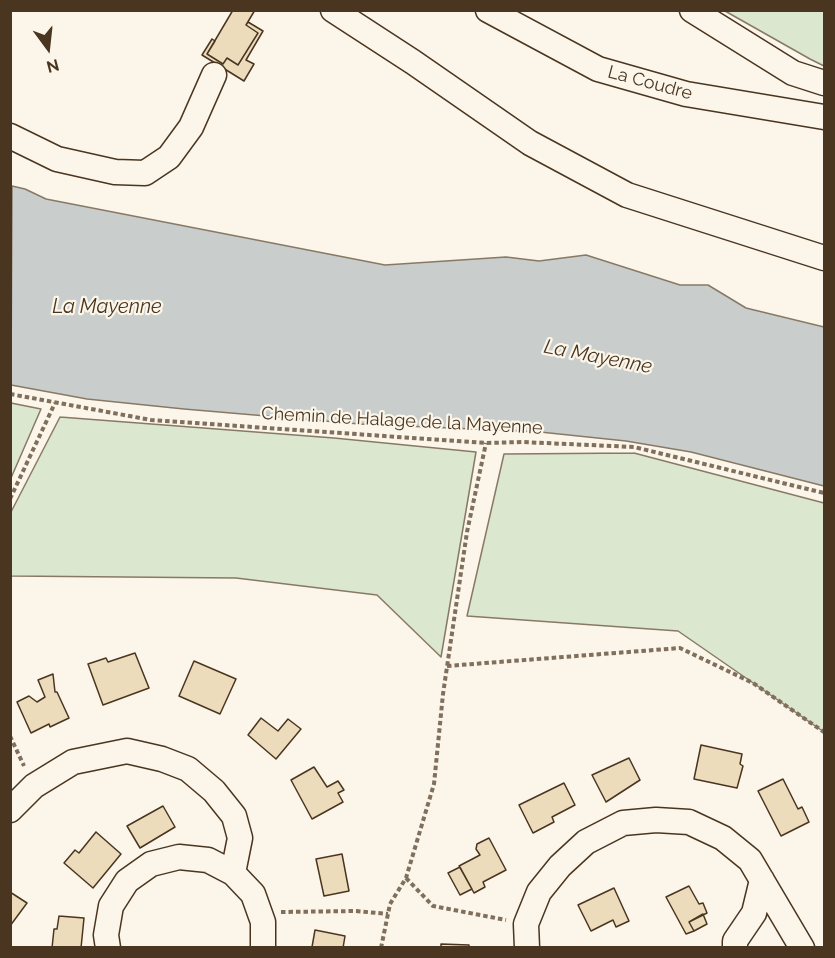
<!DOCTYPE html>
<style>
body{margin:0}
#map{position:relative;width:835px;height:958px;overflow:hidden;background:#fbf6e9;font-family:Raleway,sans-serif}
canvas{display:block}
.frame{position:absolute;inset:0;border:12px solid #4a3520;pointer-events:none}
.north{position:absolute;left:18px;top:18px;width:60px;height:60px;-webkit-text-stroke:4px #fbf6e9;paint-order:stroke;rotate:165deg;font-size:16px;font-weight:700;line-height:24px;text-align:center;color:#4a3520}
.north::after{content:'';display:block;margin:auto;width:21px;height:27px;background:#4a3520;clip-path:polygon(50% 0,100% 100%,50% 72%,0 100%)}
</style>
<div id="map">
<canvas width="835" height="958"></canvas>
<div class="frame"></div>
<div class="north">N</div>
</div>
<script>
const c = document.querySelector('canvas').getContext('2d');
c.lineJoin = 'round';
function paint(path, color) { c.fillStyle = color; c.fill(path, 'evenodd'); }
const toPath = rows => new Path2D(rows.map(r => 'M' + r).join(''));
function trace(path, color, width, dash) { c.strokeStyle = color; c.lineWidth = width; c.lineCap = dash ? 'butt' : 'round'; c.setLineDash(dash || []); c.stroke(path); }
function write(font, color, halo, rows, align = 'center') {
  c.font = font + ' Raleway,sans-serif'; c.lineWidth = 4.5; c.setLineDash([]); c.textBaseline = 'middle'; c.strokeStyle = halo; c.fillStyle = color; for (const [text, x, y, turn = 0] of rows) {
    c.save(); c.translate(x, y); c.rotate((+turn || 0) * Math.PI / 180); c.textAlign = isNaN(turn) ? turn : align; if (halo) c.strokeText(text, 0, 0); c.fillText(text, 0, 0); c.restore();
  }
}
const green = toPath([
 [725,11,824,11,824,66,810,59,725,11],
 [11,403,41,409,11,478,10,403,11,403],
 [60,417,334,438,476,452,441,657,377,595,236,578,11,576,11,512,60,417],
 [634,453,824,503,824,732,678,631,467,616,504,454,634,453]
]);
paint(green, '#dce7d0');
trace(green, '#887966', 1.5);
const water = toPath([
 [12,186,25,189,46,199,385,265,506,257,539,261,586,255,680,285,708,285,746,308,824,327,824,486,691,452,626,441,540,432,360,424,184,409,87,399,11,385,12,186]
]);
paint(water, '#c9cecd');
trace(water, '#887966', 1.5);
const building = toPath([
 [233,10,255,10,246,25,258,33,238,65,227,58,223,64,207,54,233,10],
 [248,22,263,31,246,60,254,64,244,81,202,55,212,39,215,41,207,54,223,64,227,58,238,65,258,33,246,25,248,22],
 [135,653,149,688,103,705,88,664,106,658,108,662,135,653],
 [194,661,236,679,220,714,179,696,194,661],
 [53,674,55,692,57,692,69,718,50,727,49,724,31,733,17,702,29,696,37,702,45,697,38,680,53,674],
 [261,718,278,731,288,719,301,729,276,759,248,735,261,718],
 [701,745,742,754,740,764,743,766,737,788,694,779,701,745],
 [629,758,640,780,606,802,592,775,629,758],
 [314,767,327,787,338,781,344,790,338,793,343,802,312,819,291,780,314,767],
 [783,779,798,809,802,807,809,822,781,836,758,791,783,779],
 [564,783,575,805,552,817,554,822,533,833,519,805,564,783],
 [163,806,175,827,140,848,127,826,163,806],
 [96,832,121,854,93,888,64,863,75,850,79,853,96,832],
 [489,838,506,870,483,882,485,887,474,893,459,866,480,855,476,849,477,844,489,838],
 [342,854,349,891,324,896,316,859,342,854],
 [460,867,472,889,460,895,448,873,460,867],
 [689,886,699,904,703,903,707,913,689,922,694,931,686,934,666,897,689,886],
 [614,888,629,921,616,927,613,920,591,931,578,905,614,888],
 [10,892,27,903,10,926,10,892],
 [703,914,707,924,694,931,689,922,703,914],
 [59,916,84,918,81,948,52,948,54,929,57,929,59,916],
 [315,930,345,936,343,948,312,947,315,930],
 [441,944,469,945,469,948,441,948,441,944]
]);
paint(building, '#ecdcbc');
trace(building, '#4a3520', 1.5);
const minor = toPath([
 [333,10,413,62,530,143,627,195,824,258],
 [488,10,598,69,686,94,824,117],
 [692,10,793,73,824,83],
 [10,136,57,159,115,172,145,173,169,157,191,127,214,75],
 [10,810,34,786,73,762,127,751,162,759,188,769,214,791,234,816,240,838,233,873],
 [108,948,106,935,111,906,127,881,151,864,179,857,208,860,233,873,253,894,263,922,263,948],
 [527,948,526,924,539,892,560,866,586,842,623,823,656,820,689,822,723,838,750,860,802,948],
 [735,948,735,941,754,913,762,880]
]);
trace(minor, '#4a3520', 27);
trace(toPath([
 [10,394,151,420,486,443,522,442,634,447,824,493],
 [10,499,55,403],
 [447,666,680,648,753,683,824,732],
 [10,736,24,766],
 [406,878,433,906,506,920],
 [281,912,356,911,388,914],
 [381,948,390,904,406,878,434,784,443,694,467,532,486,443]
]), '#7f6f5c', 4, [4.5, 3]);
trace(minor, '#fbf6e9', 24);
write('18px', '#4a3520', '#fbf6e9', [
 ["La Coudre",650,83,15],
 ["Chemin de Halage de la Mayenne",402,421,3]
]);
write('italic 20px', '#4a3520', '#fbf6e9', [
 ["La Mayenne",107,307],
 ["La Mayenne",598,357,11]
]);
</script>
